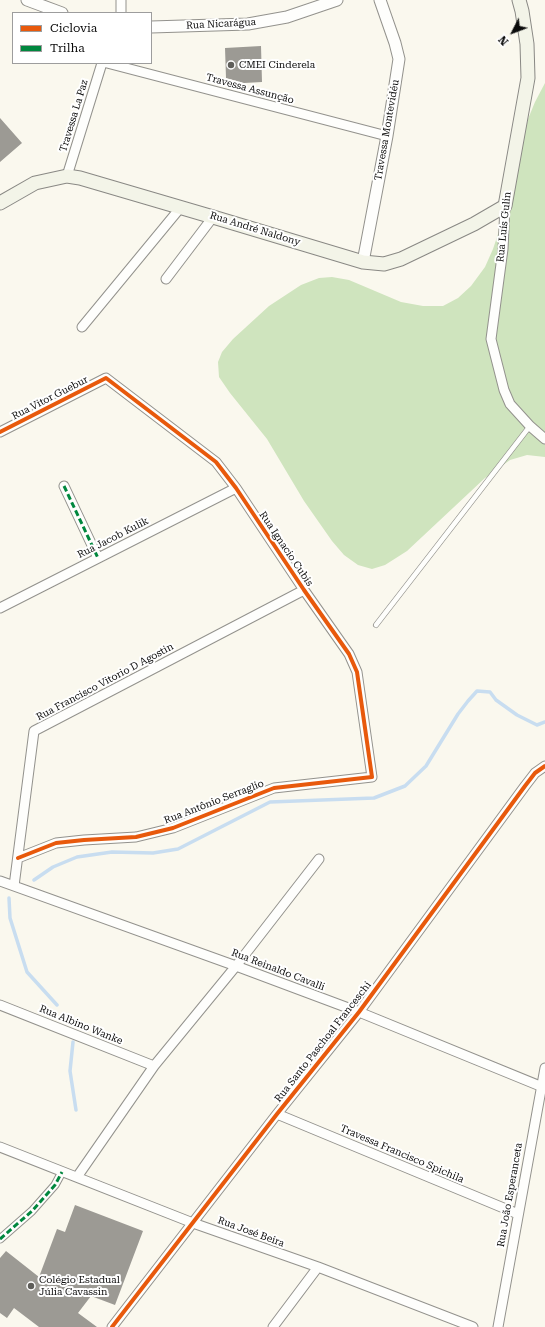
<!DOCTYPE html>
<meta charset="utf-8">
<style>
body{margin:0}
#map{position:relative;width:545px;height:1327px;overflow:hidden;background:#faf8ee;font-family:"Roboto Serif",serif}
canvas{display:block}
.legend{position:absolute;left:12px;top:12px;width:140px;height:52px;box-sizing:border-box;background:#fff;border:1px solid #9d9d9d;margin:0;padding:5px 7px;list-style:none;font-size:12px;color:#0b0b0b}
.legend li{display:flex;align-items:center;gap:8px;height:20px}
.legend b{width:20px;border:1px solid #9d9d9d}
.north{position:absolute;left:493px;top:12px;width:40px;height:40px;-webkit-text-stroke:3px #fff;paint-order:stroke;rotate:228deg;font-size:11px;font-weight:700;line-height:16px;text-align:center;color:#0b0b0b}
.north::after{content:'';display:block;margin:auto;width:14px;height:18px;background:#0b0b0b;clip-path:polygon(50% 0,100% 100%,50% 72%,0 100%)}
</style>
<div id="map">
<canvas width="545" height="1327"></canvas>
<ul class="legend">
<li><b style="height:5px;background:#e8590c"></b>Ciclovia</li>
<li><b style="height:5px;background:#00873e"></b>Trilha</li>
</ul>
<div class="north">N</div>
</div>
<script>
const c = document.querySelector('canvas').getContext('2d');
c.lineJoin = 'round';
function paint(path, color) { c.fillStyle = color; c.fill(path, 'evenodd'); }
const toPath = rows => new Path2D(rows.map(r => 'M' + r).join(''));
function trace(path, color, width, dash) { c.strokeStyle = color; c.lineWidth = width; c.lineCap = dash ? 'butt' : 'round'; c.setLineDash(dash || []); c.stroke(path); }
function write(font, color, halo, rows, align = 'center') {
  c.font = font + ' "Roboto Serif",serif'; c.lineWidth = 4; c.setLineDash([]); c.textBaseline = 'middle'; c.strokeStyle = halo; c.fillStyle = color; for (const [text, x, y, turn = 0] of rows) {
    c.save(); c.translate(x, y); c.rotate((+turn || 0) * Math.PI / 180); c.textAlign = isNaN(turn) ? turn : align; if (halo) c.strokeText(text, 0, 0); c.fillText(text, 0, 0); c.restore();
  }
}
paint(toPath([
 [545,83,545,457,527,455,510,460,485,478,407,551,385,565,372,569,358,565,344,555,332,541,304,501,267,439,230,393,219,377,218,362,222,352,233,339,269,306,301,285,319,278,332,277,349,280,401,302,423,306,443,306,458,298,471,286,485,267,493,249,509,201,522,143,528,119,535,102]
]), '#cfe4be');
trace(toPath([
 [34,880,53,867,77,857,112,852,153,853,178,849,270,802,374,798,405,786,426,766,458,714,468,701,477,691,490,692,496,700,517,715,537,725,545,722],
 [9,898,10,918,27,972,57,1005],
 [73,1042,70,1071,76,1110]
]), '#c8ddf0', 3.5);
paint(toPath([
 [261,46,262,82,244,83,226,78,225,48],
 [0,118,22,143,0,162],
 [75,1205,143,1231,115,1305,91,1296,78,1313,97,1327,39,1327,14,1308,7,1318,0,1313,0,1258,6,1251,39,1277,57,1229,65,1232]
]), '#9c9a94');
const service = toPath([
 [376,625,530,426]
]);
const pedestrian = toPath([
 [0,1239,32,1211,55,1185,62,1172]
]);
const minor = toPath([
 [121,13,121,0],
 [107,63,387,136],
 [67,176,102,63],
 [505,206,503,249,491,339,504,390,510,404,530,426,545,439],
 [166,279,213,217],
 [82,327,181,207],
 [0,432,106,378,216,462,236,488,304,590,349,654,357,672,372,777,274,788,173,828,136,837,84,840,56,843,18,858],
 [64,486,98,558],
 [0,608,236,488],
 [0,881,236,966,359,1012,545,1088],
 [14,886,34,731,304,590],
 [0,1005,154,1066],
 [277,1114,518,1214],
 [0,1147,193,1223,318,1267,473,1327],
 [77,1177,154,1066,236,966,319,859],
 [112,1327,277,1114,359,1012,525,786,535,773,545,766],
 [273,1327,318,1267],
 [498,1327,545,1068]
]);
const tertiary = toPath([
 [27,0,62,13],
 [151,27,248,24,287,17,337,0],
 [363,262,387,136,399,59,395,43,380,0]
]);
const secondary = toPath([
 [0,203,35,183,67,176,80,178,213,217,363,262,384,264,401,259,474,224,505,206,528,78,527,44,522,11,519,0]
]);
trace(service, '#93928d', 6);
trace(pedestrian, '#93928d', 9);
trace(minor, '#93928d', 11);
trace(tertiary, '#93928d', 13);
trace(secondary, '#898884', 15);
trace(service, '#fefefc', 4.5);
trace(pedestrian, '#fefefc', 7);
trace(minor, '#fefefc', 9);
trace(tertiary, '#fefefc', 11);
trace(secondary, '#f3f4e8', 13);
trace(toPath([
 [64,486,98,558],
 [0,1239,32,1211,55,1185,62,1172]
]), '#00873e', 3, [6, 3]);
trace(toPath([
 [0,432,106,378,216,462,236,488,304,590,349,654,357,672,372,777,274,788,173,828,136,837,84,840,56,843,18,858],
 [112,1327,277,1114,359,1012,525,786,535,773,545,766]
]), '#e8590c', 4);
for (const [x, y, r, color] of [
 [231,65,4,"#5f5e5a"],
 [31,1286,4,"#5f5e5a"]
]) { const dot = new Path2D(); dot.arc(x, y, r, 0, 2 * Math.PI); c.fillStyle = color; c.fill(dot); trace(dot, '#fff', 1.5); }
write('10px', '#0b0b0b', '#fff', [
 ["Rua Nicarágua",221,24,-3],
 ["Travessa Assunção",250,89,15],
 ["Travessa La Paz",74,116,-73],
 ["Travessa Montevidéu",387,130,-80],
 ["Rua Luís Gulin",504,227,-84],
 ["Rua André Naldony",255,229,17],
 ["Rua Vitor Guebur",50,398,-27],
 ["Rua Jacob Kulik",113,538,-27],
 ["Rua Ignacio Cubis",286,549,56],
 ["Rua Francisco Vitorio D Agostin",105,682,-28],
 ["Rua Antônio Serraglio",214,802,-21],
 ["Rua Reinaldo Cavalli",278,970,21],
 ["Rua Albino Wanke",81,1025,22],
 ["Rua Santo Paschoal Franceschi",323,1042,-52],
 ["Travessa Francisco Spichila",402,1154,23],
 ["Rua João Esperanceta",510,1195,-80],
 ["Rua José Beira",251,1232,20]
]);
write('10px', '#0b0b0b', '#fff', [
 ["CMEI Cinderela",239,65],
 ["Colégio Estadual",39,1280],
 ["Júlia Cavassin",39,1292]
], 'left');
</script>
